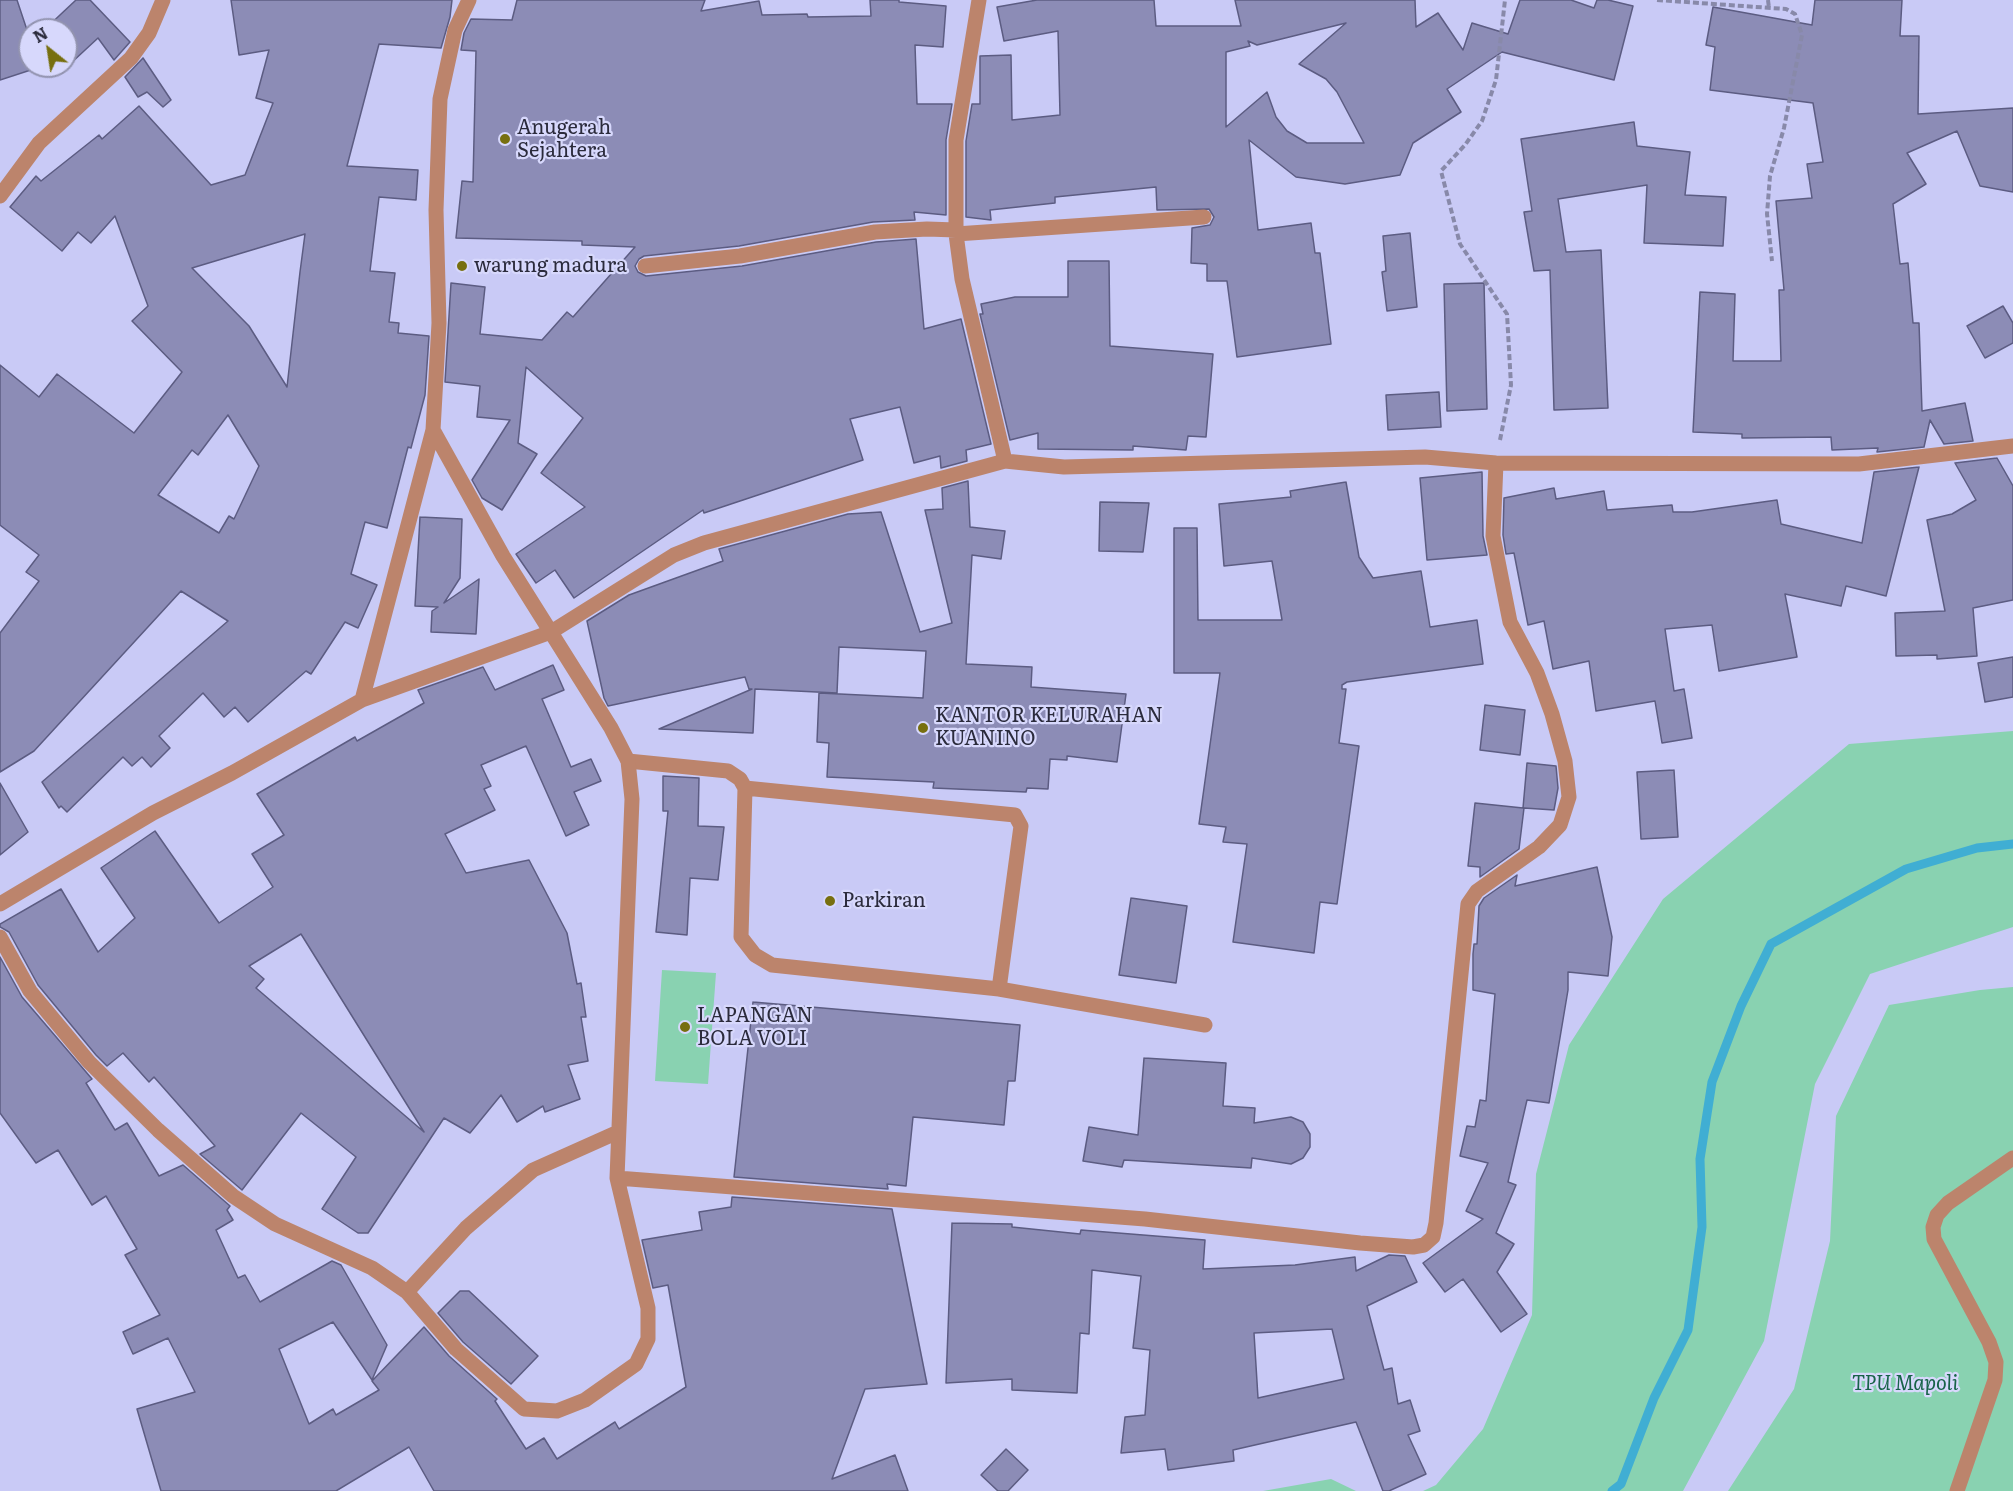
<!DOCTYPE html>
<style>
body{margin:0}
#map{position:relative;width:2013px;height:1491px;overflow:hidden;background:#c9caf6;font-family:Literata,serif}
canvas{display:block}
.north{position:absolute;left:18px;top:18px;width:60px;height:60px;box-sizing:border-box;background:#d7d8fc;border:2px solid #9293af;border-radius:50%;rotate:330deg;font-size:16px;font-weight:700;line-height:24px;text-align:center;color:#2b2b3c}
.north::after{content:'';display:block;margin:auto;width:21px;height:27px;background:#776f0f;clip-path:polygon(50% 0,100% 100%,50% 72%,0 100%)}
</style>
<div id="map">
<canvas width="2013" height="1491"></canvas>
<div class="north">N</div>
</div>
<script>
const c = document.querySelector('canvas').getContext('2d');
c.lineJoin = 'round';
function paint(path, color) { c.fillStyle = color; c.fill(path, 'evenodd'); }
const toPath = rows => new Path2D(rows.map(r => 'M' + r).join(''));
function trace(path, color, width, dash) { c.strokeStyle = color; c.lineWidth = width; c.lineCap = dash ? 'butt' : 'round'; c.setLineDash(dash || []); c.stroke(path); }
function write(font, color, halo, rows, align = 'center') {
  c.font = font + ' Literata,serif'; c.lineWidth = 4.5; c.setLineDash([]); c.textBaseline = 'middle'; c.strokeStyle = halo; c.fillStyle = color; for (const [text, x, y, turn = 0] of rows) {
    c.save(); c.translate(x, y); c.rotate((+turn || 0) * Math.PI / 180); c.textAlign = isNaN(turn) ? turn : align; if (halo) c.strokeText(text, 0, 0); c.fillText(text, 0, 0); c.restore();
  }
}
paint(toPath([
 [2013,731,2013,927,1870,974,1815,1084,1764,1341,1683,1491,1423,1491,1436,1485,1483,1429,1532,1315,1536,1174,1569,1045,1663,899,1849,744],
 [662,970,716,973,708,1084,655,1081],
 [2013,987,2013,1491,1728,1491,1794,1389,1830,1241,1836,1116,1889,1005,1980,990],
 [1331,1479,1356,1491,1263,1491]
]), '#89d2b1');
trace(toPath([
 [1612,1491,1621,1484,1654,1398,1688,1330,1702,1227,1700,1159,1712,1082,1741,1006,1771,944,1906,869,1977,848,2013,844]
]), '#40aed3', 9);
const building = toPath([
 [0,0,17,0,30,39,30,66,43,66,0,80,0,0],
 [76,0,90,0,130,42,114,60,98,38,70,64,66,60,66,30,44,30,76,0],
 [231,0,452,0,450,17,441,48,379,44,347,166,418,170,416,200,379,197,370,271,395,273,389,322,399,323,398,333,429,336,425,395,411,448,408,447,387,528,365,522,351,574,377,585,358,628,345,622,311,674,306,671,248,722,235,707,224,717,203,693,159,736,170,748,151,767,142,757,132,766,123,757,67,812,61,806,59,808,42,782,228,621,181,591,34,751,0,772,0,633,39,581,26,572,39,555,0,525,0,365,39,397,57,374,134,433,182,372,132,321,148,306,115,216,91,243,78,232,62,251,10,207,36,176,41,181,99,135,102,139,139,106,211,185,245,175,273,103,256,98,269,50,239,55,231,0],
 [305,234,300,272,287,387,249,326,192,268,305,234],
 [228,415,259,466,234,519,229,516,219,533,158,495,192,450,198,455,228,415],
 [517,0,705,0,701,11,759,1,762,15,807,14,808,17,871,16,870,0,899,0,899,2,946,6,943,47,915,45,917,104,952,104,946,140,946,215,914,212,915,220,873,222,739,246,644,256,639,259,635,266,638,272,646,276,742,266,876,242,916,239,924,329,961,319,991,444,966,450,967,461,941,468,940,456,914,463,900,407,850,419,863,460,704,513,703,510,574,598,555,570,536,583,516,554,585,507,541,473,583,418,526,367,518,443,537,454,502,510,482,498,472,480,510,420,477,417,480,386,445,382,451,283,485,287,480,334,542,340,567,312,573,317,635,247,582,245,582,241,456,238,462,181,473,182,476,51,461,50,464,33,471,19,512,20,517,0],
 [1037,0,1154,0,1156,26,1241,26,1235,0,1415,0,1416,27,1438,13,1463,50,1472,23,1508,34,1520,0,1571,0,1594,8,1597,0,1608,0,1633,6,1614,80,1502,52,1447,89,1461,112,1413,143,1400,175,1345,184,1296,177,1249,140,1258,230,1311,223,1315,253,1320,253,1331,344,1237,357,1227,281,1207,281,1207,264,1191,263,1192,228,1210,225,1214,217,1209,209,1157,210,1156,187,1055,197,1055,203,990,210,991,220,966,217,966,141,972,104,980,104,980,56,1011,55,1012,120,1060,115,1058,31,1004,41,997,7,1037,0],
 [1346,23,1299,64,1326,79,1337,92,1364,143,1307,143,1287,131,1276,117,1267,92,1226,127,1226,52,1250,46,1248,41,1257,45,1346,23],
 [1815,0,1902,0,1900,36,1919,36,1918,114,2013,108,2013,192,1980,186,1957,131,1907,153,1926,184,1893,204,1900,264,1908,263,1913,323,1919,323,1922,411,1965,403,1973,441,1944,444,1930,420,1924,447,1877,452,1878,448,1832,450,1831,437,1742,438,1742,434,1693,432,1700,292,1735,294,1733,361,1781,361,1779,290,1784,290,1776,201,1812,198,1807,164,1823,162,1813,103,1710,90,1715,47,1706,45,1713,7,1812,25,1815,0],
 [143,58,171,100,163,107,147,92,138,97,125,77,143,58],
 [1634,122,1637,146,1690,152,1685,195,1726,197,1723,246,1644,243,1647,185,1558,199,1566,252,1601,250,1608,408,1554,410,1550,270,1534,271,1524,212,1532,211,1521,139,1634,122],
 [1410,233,1417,307,1387,311,1382,272,1386,271,1383,236,1410,233],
 [1068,261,1109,261,1110,346,1213,354,1206,437,1188,436,1186,450,1133,446,1133,450,1038,449,1038,433,1010,440,980,314,983,314,981,304,1015,297,1068,297,1068,261],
 [1484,283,1487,409,1447,411,1444,284,1484,283],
 [2003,306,2013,323,2013,343,1985,358,1967,326,2003,306],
 [1439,392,1441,427,1388,430,1386,395,1439,392],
 [1997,458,2013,486,2013,600,1973,608,1977,656,1937,659,1937,655,1896,656,1895,613,1945,611,1927,520,1952,514,1976,500,1955,463,1997,458],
 [1919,467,1886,596,1846,586,1841,606,1785,594,1797,657,1719,671,1712,625,1665,629,1674,691,1684,689,1692,738,1662,743,1655,701,1596,711,1589,661,1553,669,1544,621,1528,625,1514,553,1506,554,1503,535,1504,498,1554,488,1556,499,1604,491,1607,510,1672,505,1673,512,1692,512,1777,500,1781,524,1862,543,1874,472,1919,467],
 [1482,472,1483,536,1487,555,1427,560,1420,478,1482,472],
 [968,481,970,527,1005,531,1001,559,972,555,966,664,1032,667,1031,687,1126,694,1117,762,1067,756,1067,760,1050,759,1048,789,1027,788,1026,792,933,788,934,782,827,777,829,743,817,742,819,693,923,698,926,651,839,647,837,693,755,689,753,733,659,729,752,689,749,689,745,677,608,706,604,698,587,621,629,595,723,561,719,549,848,514,881,512,920,632,952,623,925,510,943,509,942,488,968,481],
 [1346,482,1359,557,1373,578,1421,571,1430,627,1477,620,1483,664,1347,682,1342,685,1342,689,1346,689,1339,743,1359,746,1337,904,1320,902,1314,953,1233,942,1247,844,1223,842,1226,827,1199,824,1220,673,1174,673,1174,528,1197,528,1198,620,1282,620,1272,561,1224,566,1219,504,1291,497,1290,491,1346,482],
 [1100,502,1149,503,1143,552,1099,551,1100,502],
 [420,517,462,519,460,578,444,603,479,579,476,634,431,632,432,611,438,607,415,606,420,517],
 [2013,657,2013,697,1985,702,1978,663,2013,657],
 [553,665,564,690,542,699,571,767,591,759,601,781,574,792,589,825,566,836,526,746,481,765,491,786,484,789,495,810,445,834,466,873,529,860,567,933,577,984,581,983,586,1017,581,1017,588,1061,568,1065,580,1099,545,1112,543,1106,517,1122,501,1095,470,1133,444,1118,368,1233,358,1233,322,1209,356,1157,301,1113,242,1190,200,1154,215,1146,154,1077,149,1082,123,1053,107,1066,96,1055,38,985,9,932,0,927,0,924,61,889,98,952,135,918,101,868,155,831,219,923,273,887,252,854,284,835,257,794,355,737,357,741,424,703,418,690,483,667,495,690,553,665],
 [301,934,424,1132,256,988,264,979,249,966,301,934],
 [1485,705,1525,710,1520,755,1480,750,1485,705],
 [1527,763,1556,766,1558,788,1554,810,1524,808,1519,849,1480,877,1480,867,1468,866,1475,803,1523,808,1527,763],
 [1674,770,1678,837,1641,839,1637,772,1674,770],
 [663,776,699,778,698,826,724,827,718,880,690,878,687,935,656,932,668,811,663,811,663,776],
 [0,783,28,832,0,855,0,783],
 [1597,867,1612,937,1608,976,1568,972,1568,990,1549,1103,1527,1100,1508,1182,1516,1185,1496,1233,1514,1244,1497,1272,1527,1314,1501,1332,1463,1279,1445,1292,1423,1263,1483,1219,1466,1211,1488,1163,1460,1156,1467,1126,1475,1127,1480,1100,1486,1101,1495,994,1473,990,1473,954,1474,944,1477,944,1479,906,1484,898,1517,875,1515,886,1597,867],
 [1131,898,1187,906,1176,983,1119,975,1131,898],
 [0,957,22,997,92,1079,86,1083,115,1130,127,1123,159,1176,183,1165,230,1206,227,1210,233,1220,216,1230,238,1278,245,1275,260,1302,332,1261,341,1265,387,1345,372,1380,333,1322,279,1349,309,1424,333,1409,336,1415,379,1390,372,1381,424,1327,449,1356,497,1399,495,1401,526,1449,544,1438,557,1459,615,1422,619,1429,686,1387,668,1285,653,1288,642,1240,702,1230,699,1212,731,1207,732,1197,892,1209,927,1384,865,1389,832,1479,895,1455,908,1491,434,1491,409,1447,336,1491,161,1491,137,1409,195,1392,168,1338,133,1354,123,1332,160,1315,125,1255,137,1249,106,1196,92,1205,58,1150,36,1163,0,1113,0,957],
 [753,1002,1020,1025,1015,1081,1008,1081,1004,1125,913,1117,906,1186,887,1184,888,1189,734,1177,753,1002],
 [1144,1058,1226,1063,1223,1106,1255,1108,1254,1123,1291,1117,1303,1122,1310,1134,1310,1147,1303,1158,1291,1164,1252,1158,1251,1168,1124,1160,1122,1167,1083,1161,1089,1127,1138,1135,1144,1058],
 [952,1223,1012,1224,1012,1227,1080,1234,1081,1230,1205,1240,1203,1269,1295,1265,1355,1257,1356,1271,1389,1255,1405,1256,1417,1282,1367,1306,1384,1370,1392,1368,1398,1404,1410,1400,1420,1431,1408,1435,1426,1474,1389,1491,1383,1491,1356,1422,1233,1450,1234,1461,1168,1470,1165,1449,1121,1453,1125,1417,1145,1415,1150,1350,1133,1348,1141,1276,1092,1270,1089,1334,1080,1333,1077,1393,1012,1390,1012,1379,946,1383,952,1223],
 [1332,1329,1344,1379,1258,1398,1254,1333,1332,1329],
 [460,1291,469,1291,538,1356,511,1384,463,1342,438,1313,460,1291],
 [1006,1449,1028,1470,1008,1491,998,1491,981,1475,1006,1449]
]);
paint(building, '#8c8cb6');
trace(building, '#5c5c82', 1.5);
trace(toPath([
 [1657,0,1786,9,1795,14,1802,35,1784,128,1770,176,1767,214,1772,261],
 [1768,0,1769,8],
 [1500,440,1511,385,1507,314,1460,244,1441,171,1465,145,1482,121,1496,80,1505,0]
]), '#8889a9', 4, [6, 3]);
trace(toPath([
 [628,761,728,771,740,779,745,788,741,937,755,955,772,965,999,989,1205,1025],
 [745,788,1015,815,1021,826,999,989],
 [1957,1491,1995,1380,1996,1362,1989,1342,1934,1239,1933,1227,1937,1215,1948,1203,2013,1158]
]), '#bc846c', 15);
trace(toPath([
 [979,0,956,140,956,234,962,279,1005,461],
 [0,196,39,143,131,58,149,33,163,0],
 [956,234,1204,217],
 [645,266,740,256,875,232,927,229,956,230],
 [362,700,433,430,439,323,436,210,440,99,455,30,469,0],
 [0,904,153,813,232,773,362,700,551,632,674,555,704,543,1005,461,1064,467,1425,457,1496,463,1859,464,2013,446],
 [0,937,30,991,89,1062,158,1130,233,1196,275,1224,372,1268,407,1292,456,1349,524,1409,557,1411,585,1400,636,1364,648,1339,648,1308,617,1178,632,799,628,761,611,728,503,556,433,430],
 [617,1178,1145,1219,1360,1243,1413,1247,1424,1245,1433,1237,1436,1223,1468,904,1477,891,1539,847,1560,825,1569,797,1565,761,1552,714,1537,673,1510,622,1493,536,1496,463],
 [407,1292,466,1228,533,1170,618,1132]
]), '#bc846c', 15);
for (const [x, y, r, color] of [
 [505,139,6,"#776f0f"],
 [462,266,6,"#776f0f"],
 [923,728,6,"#776f0f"],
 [830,901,6,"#776f0f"],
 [685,1027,6,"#776f0f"]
]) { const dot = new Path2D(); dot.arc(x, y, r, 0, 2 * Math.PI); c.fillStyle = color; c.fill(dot); trace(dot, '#d7d8fc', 2); }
write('20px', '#2b2b3c', '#d7d8fc', [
 ["Anugerah",517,128],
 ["Sejahtera",517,151],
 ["warung madura",474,266],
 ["KANTOR KELURAHAN",935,716],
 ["KUANINO",935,739],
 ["Parkiran",842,901],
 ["LAPANGAN",697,1016],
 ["BOLA VOLI",697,1039]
], 'left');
write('italic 20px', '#176348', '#d7d8fc', [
 ["TPU Mapoli",1905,1384]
]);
</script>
